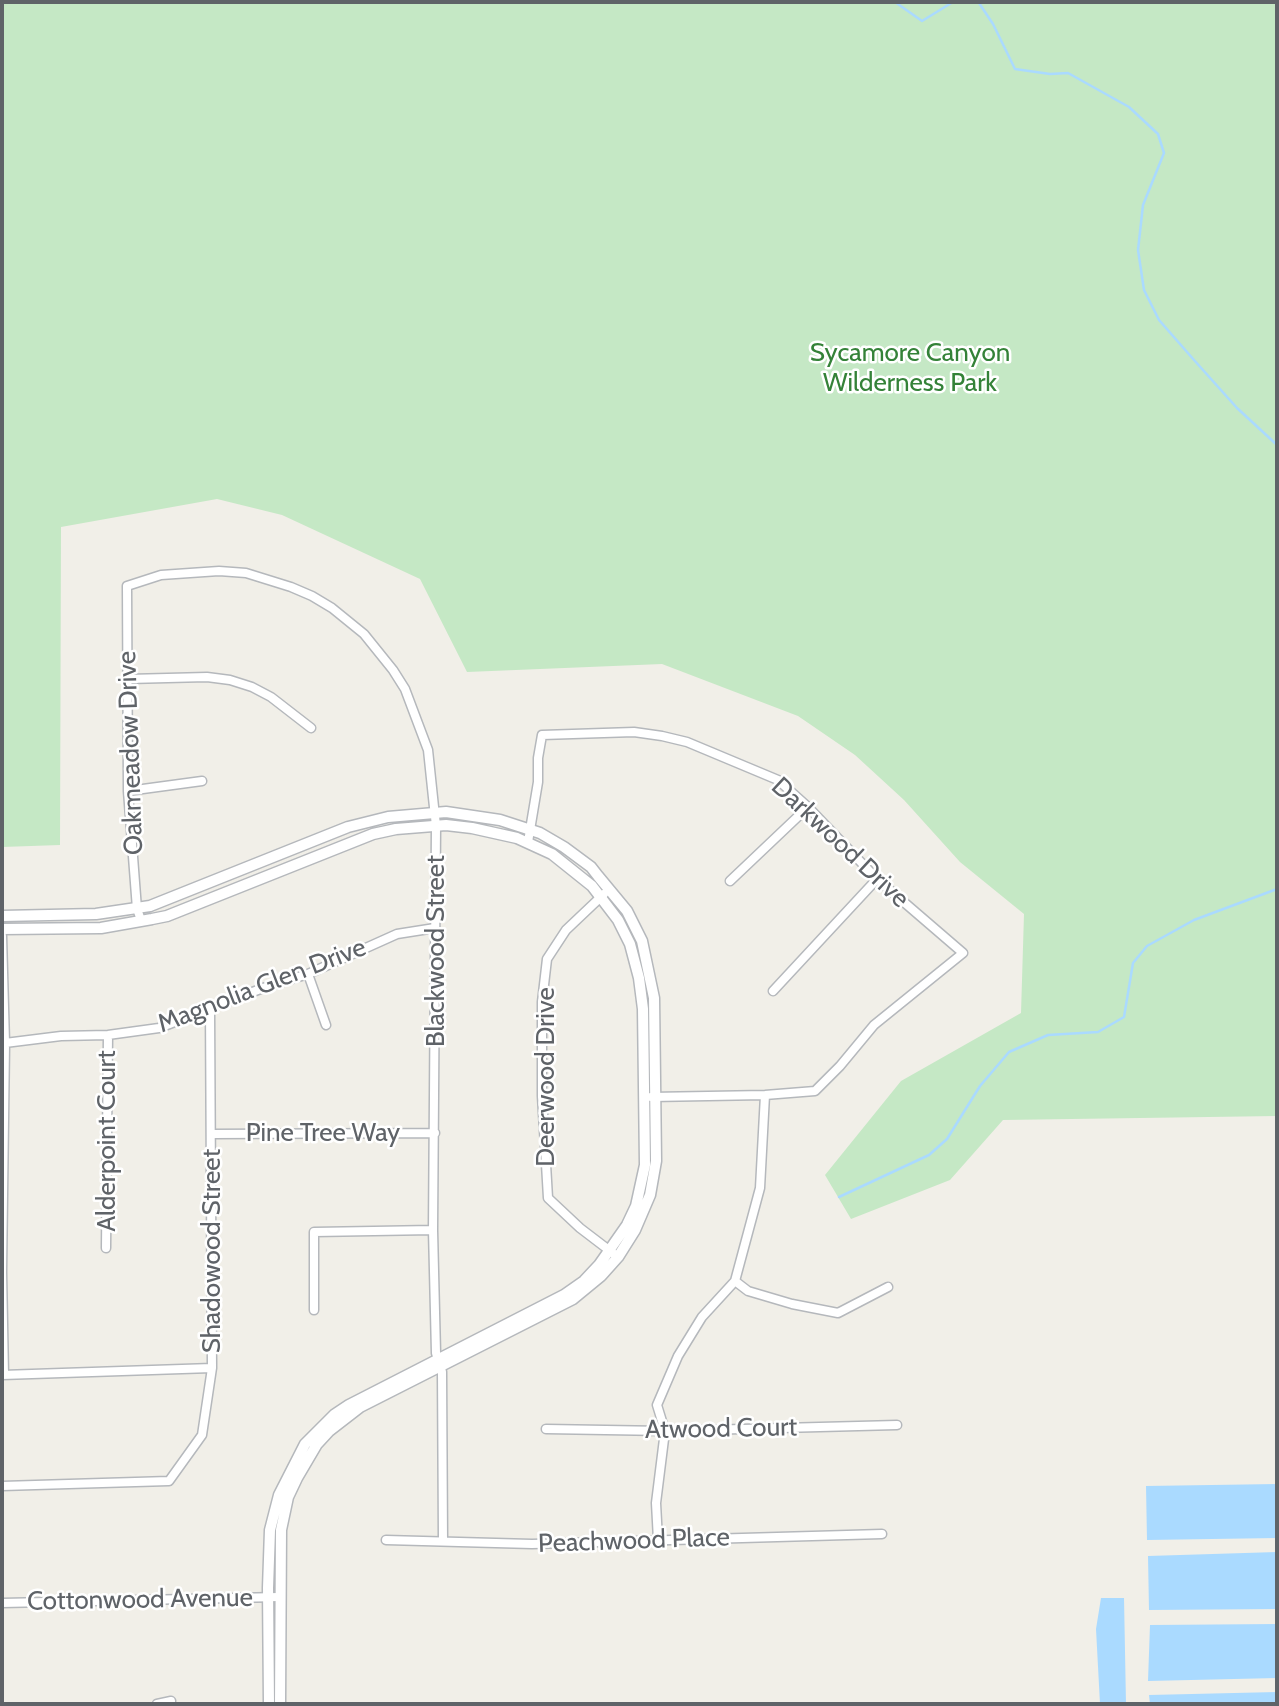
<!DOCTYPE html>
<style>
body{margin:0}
#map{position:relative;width:1279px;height:1706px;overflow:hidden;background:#f1efe8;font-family:Cabin,sans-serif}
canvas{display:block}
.frame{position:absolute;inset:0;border:4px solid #5f6368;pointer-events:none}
</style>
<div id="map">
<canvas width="1279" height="1706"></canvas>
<div class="frame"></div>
</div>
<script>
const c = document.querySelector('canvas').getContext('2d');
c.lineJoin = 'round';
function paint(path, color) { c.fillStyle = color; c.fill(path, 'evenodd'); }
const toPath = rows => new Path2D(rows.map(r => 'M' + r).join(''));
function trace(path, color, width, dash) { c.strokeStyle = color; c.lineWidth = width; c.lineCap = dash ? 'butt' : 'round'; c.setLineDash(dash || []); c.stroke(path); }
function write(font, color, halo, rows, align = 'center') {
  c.font = font + ' Cabin,sans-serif'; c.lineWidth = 5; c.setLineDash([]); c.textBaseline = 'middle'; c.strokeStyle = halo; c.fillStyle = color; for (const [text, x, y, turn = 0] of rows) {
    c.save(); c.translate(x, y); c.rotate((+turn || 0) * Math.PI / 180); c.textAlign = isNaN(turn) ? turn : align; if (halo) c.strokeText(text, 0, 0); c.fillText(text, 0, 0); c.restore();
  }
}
paint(toPath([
 [2,2,1277,2,1277,1116,1003,1120,950,1180,851,1219,825,1175,901,1081,1021,1013,1024,914,960,862,904,800,855,755,798,716,662,664,467,672,420,579,282,515,217,499,61,527,60,845,2,847]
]), '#c5e8c5');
paint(toPath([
 [1277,1484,1277,1538,1147,1540,1146,1486],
 [1277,1552,1277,1609,1149,1610,1148,1556],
 [1101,1598,1124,1598,1126,1704,1100,1704,1096,1629],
 [1277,1624,1277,1678,1148,1681,1150,1625],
 [1277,1692,1277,1704,1150,1704,1149,1695]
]), '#aadaff');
trace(toPath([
 [895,2,922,21,953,2],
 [975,2,979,3,993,24,1015,69,1050,74,1068,73,1129,107,1158,134,1164,153,1143,205,1138,250,1144,290,1159,320,1194,360,1237,408,1277,445],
 [839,1197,929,1155,947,1139,980,1086,1009,1052,1048,1035,1098,1032,1124,1017,1133,963,1147,946,1194,920,1277,889]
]), '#aadaff', 2.5);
const minor = toPath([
 [128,679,207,677,230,680,252,687,271,697,311,728],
 [128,791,202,781],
 [528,842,538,782,538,758,542,735,634,732,662,736,687,742,778,780,808,807,877,879,963,953,874,1025,840,1066,815,1091,765,1095,651,1097],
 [730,881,808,807],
 [604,894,566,930,547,959,542,1002,542,1096,548,1198,580,1228,618,1257],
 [141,920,137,909,128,791,127,586,161,575,219,571,246,573,291,587,312,596,332,608,364,634,393,670,405,689,428,750,436,826,433,1230,436,1353,442,1372,443,1541],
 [2,936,5,1043,2,1272,4,1375],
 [308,974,326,1025],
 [773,991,877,879],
 [5,1043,61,1036,108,1035,159,1028,263,988,308,974,397,934,435,928],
 [211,1134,435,1133],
 [106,1248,108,1035],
 [735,1281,748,1291,792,1304,838,1313,888,1287],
 [314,1310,314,1232,433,1230],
 [2,1375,212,1368],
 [546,1429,665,1431,897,1425],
 [2,1486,169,1481,202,1435,212,1368,210,1009],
 [386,1540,532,1544,882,1534],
 [658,1540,656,1503,665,1431,657,1405,678,1356,702,1317,735,1281,760,1188,765,1095],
 [2,1603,279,1597],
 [157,1704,171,1701]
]);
const tertiary = toPath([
 [2,916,96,914,150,906,348,827,388,817,446,812,500,820,540,833,564,847,591,867,598,876,627,911,642,941,654,998,656,1161,650,1195,635,1230,618,1257,601,1276,573,1299,360,1407,329,1431,317,1444,297,1478,288,1497,281,1530,280,1704],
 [2,929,101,928,152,919,167,916,373,834,396,829,446,825,472,828,517,838,552,854,592,886,618,920,630,944,639,978,643,1009,645,1165,636,1206,627,1225,599,1265,584,1281,564,1295,349,1405,334,1415,305,1444,279,1495,270,1530,268,1588,269,1704]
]);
trace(minor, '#b5b8bc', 11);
trace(tertiary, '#b5b8bc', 13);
trace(minor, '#fff', 8);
trace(tertiary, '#fff', 10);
write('26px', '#348238', '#fff', [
 ["Sycamore Canyon",910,353],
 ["Wilderness Park",910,383]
]);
write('26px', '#5f6368', '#fff', [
 ["Oakmeadow Drive",131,753,-92],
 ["Darkwood Drive",840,843,43],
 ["Blackwood Street",436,951,-90],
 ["Magnolia Glen Drive",262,986,-21],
 ["Deerwood Drive",546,1077,-90],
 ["Pine Tree Way",323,1133],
 ["Alderpoint Court",107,1141,-90],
 ["Shadowood Street",212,1251,-90],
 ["Atwood Court",721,1429,-1],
 ["Peachwood Place",634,1541,-2],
 ["Cottonwood Avenue",140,1600,-1]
]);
</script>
